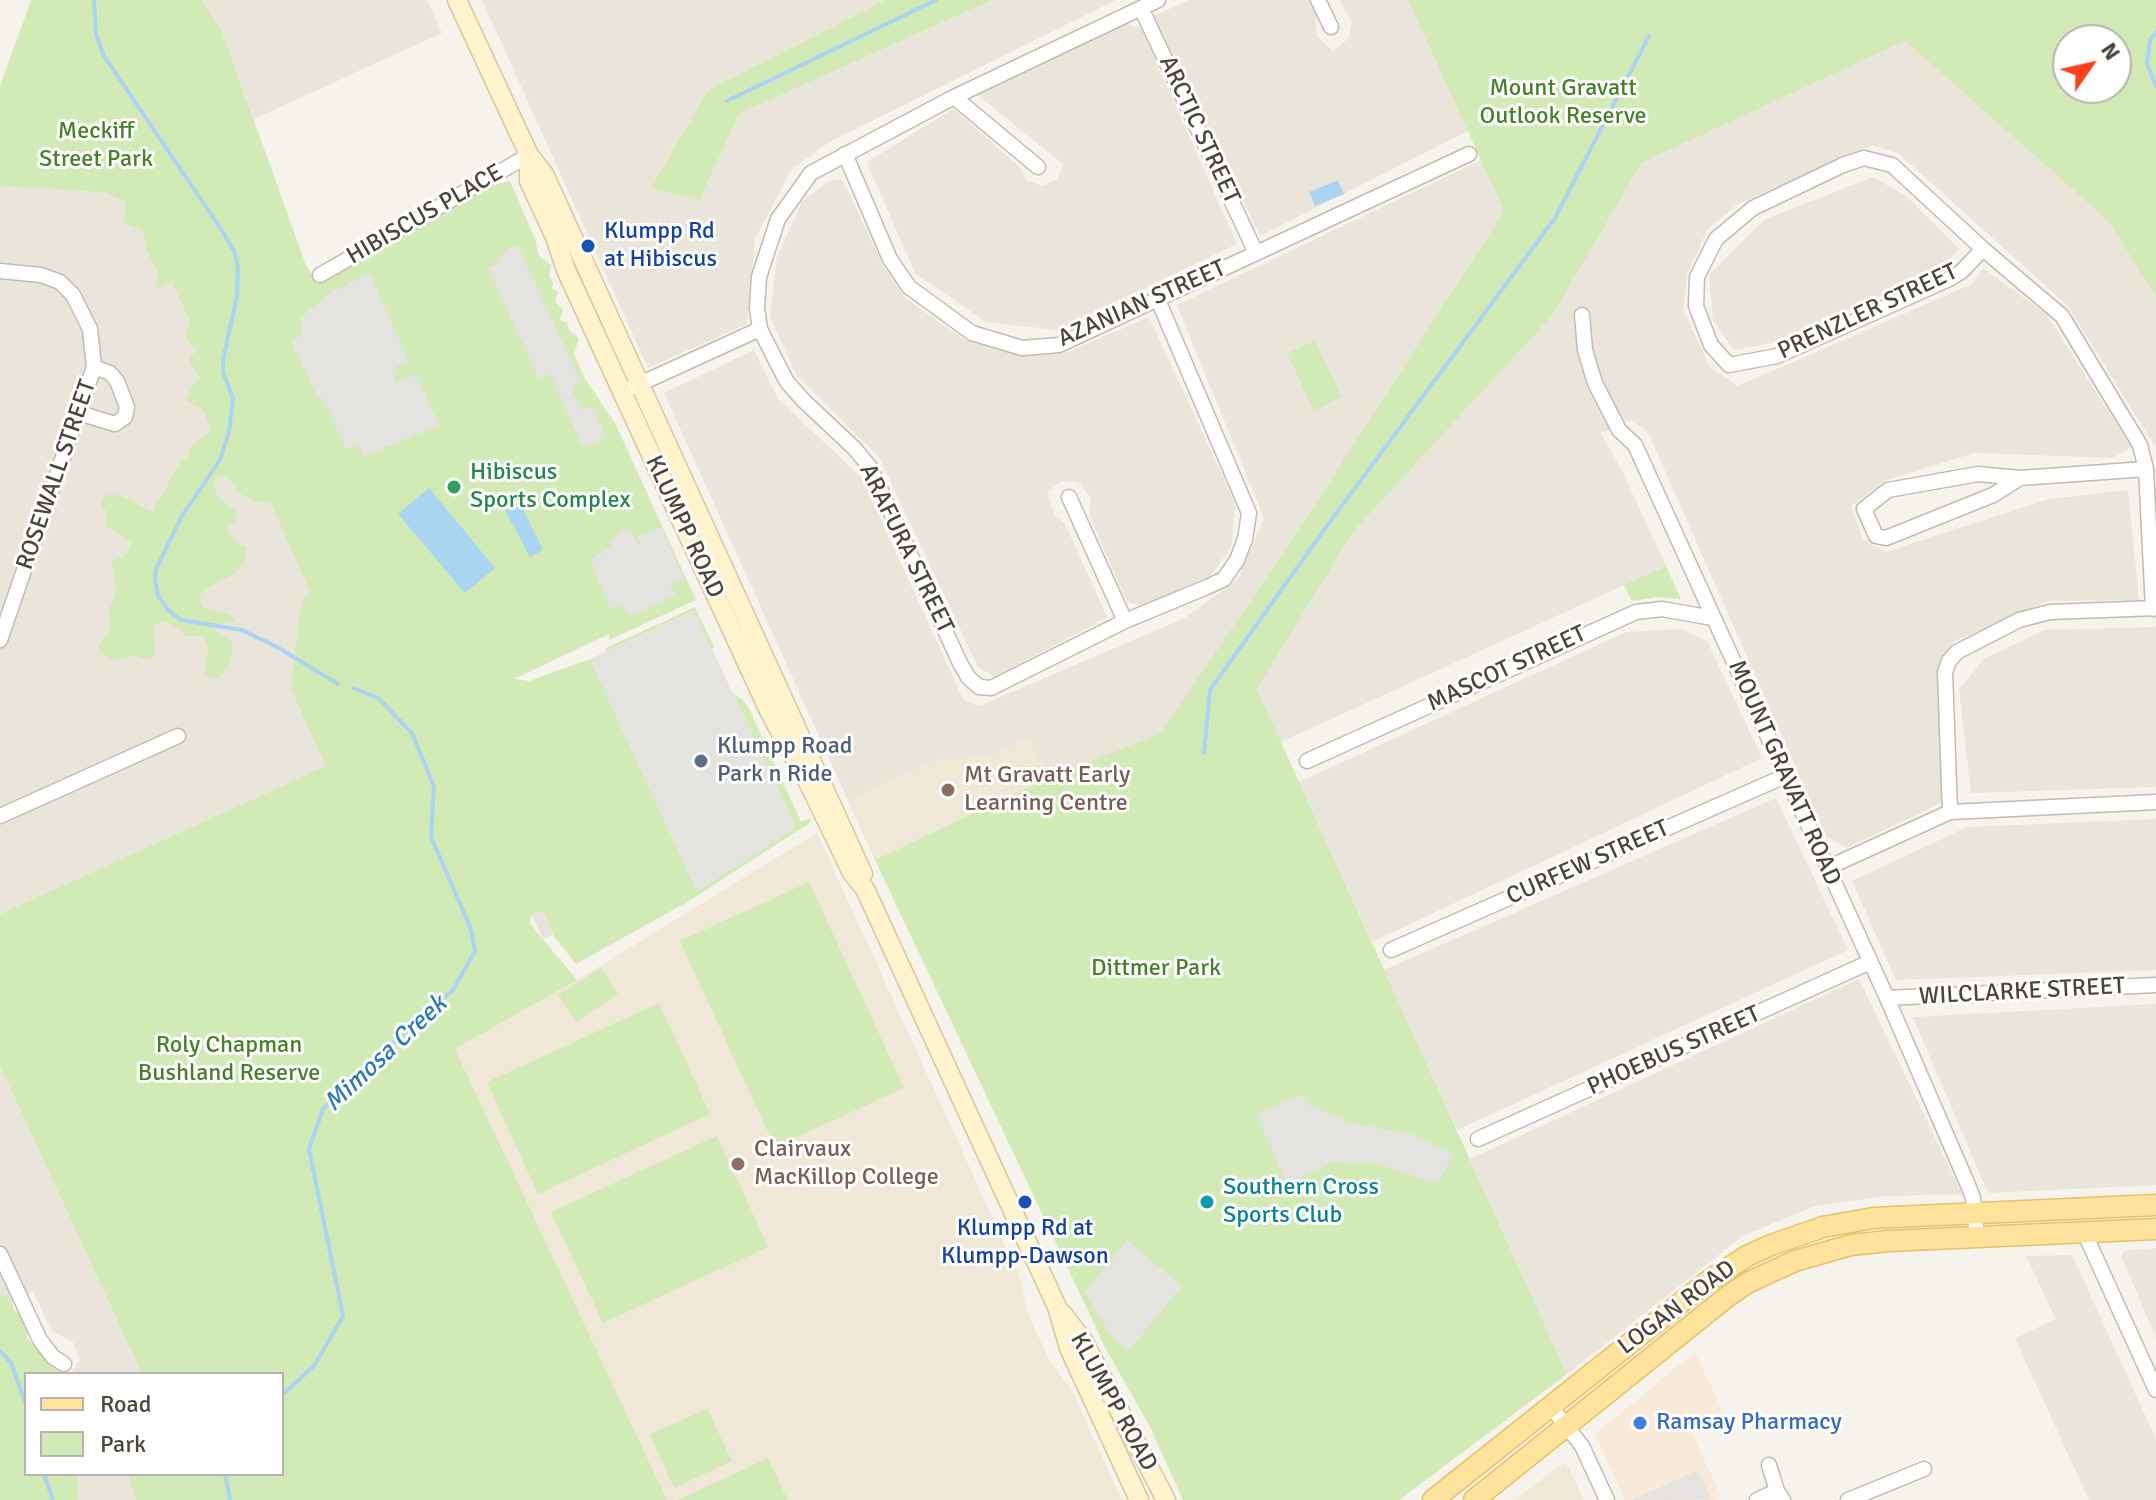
<!DOCTYPE html>
<style>
body{margin:0}
#map{position:relative;width:2156px;height:1500px;overflow:hidden;background:#f6f3ec;font-family:Signika,sans-serif}
canvas{display:block}
.legend{position:absolute;left:24px;top:1372px;width:260px;height:104px;box-sizing:border-box;background:#fff;border:2px solid #b7b4b0;margin:0;padding:10px 14px;list-style:none;font-size:24px;color:#4b4439}
.legend li{display:flex;align-items:center;gap:16px;height:40px}
.legend b{width:40px;border:2px solid #b7b4b0}
.north{position:absolute;left:2052px;top:24px;width:80px;height:80px;box-sizing:border-box;background:#fff;border:2px solid #b7b4b0;border-radius:50%;rotate:56deg;font-size:22px;font-weight:700;line-height:32px;text-align:center;color:#4b4439}
.north::after{content:'';display:block;margin:auto;width:28px;height:36px;background:#fc3f1d;clip-path:polygon(50% 0,100% 100%,50% 72%,0 100%)}
</style>
<div id="map">
<canvas width="2156" height="1500"></canvas>
<ul class="legend">
<li><b style="height:10px;background:#ffe39c"></b>Road</li>
<li><b style="height:22px;background:#d2eab5"></b>Park</li>
</ul>
<div class="north">N</div>
</div>
<script>
const c = document.querySelector('canvas').getContext('2d');
c.lineJoin = 'round';
function paint(path, color) { c.fillStyle = color; c.fill(path, 'evenodd'); }
const toPath = rows => new Path2D(rows.map(r => 'M' + r).join(''));
function trace(path, color, width, dash) { c.strokeStyle = color; c.lineWidth = width; c.lineCap = dash ? 'butt' : 'round'; c.setLineDash(dash || []); c.stroke(path); }
function write(font, color, halo, rows, align = 'center') {
  c.font = font + ' Signika,sans-serif'; c.lineWidth = 6; c.setLineDash([]); c.textBaseline = 'middle'; c.strokeStyle = halo; c.fillStyle = color; for (const [text, x, y, turn = 0] of rows) {
    c.save(); c.translate(x, y); c.rotate((+turn || 0) * Math.PI / 180); c.textAlign = isNaN(turn) ? turn : align; if (halo) c.strokeText(text, 0, 0); c.fillText(text, 0, 0); c.restore();
  }
}
paint(toPath([
 [202,0,427,0,442,33,254,119,221,29],
 [482,0,885,0,708,90,651,186,699,201,739,114,992,0,1116,0,831,141,791,170,755,239,747,324,648,368],
 [1190,0,1308,0,1315,13,1317,36,1333,51,1349,38,1352,21,1339,0,1408,0,1468,131,1260,236,1153,16],
 [1126,24,1141,28,1237,244,1057,330,986,322,915,273,867,162,953,109,1021,168,1026,180,1043,186,1057,179,1064,165,974,92],
 [1905,41,2108,221,2156,297,2156,448,2068,306,1898,153,1872,145,1738,204,1707,230,1687,274,1683,310,1710,367,1738,386,1972,284,1983,268,2046,314,2131,447,2113,458,1974,453,1884,481,1851,506,1863,540,1886,552,2049,499,2128,490,2139,600,2048,601,1953,642,1937,668,1943,802,1846,848,1826,836,1648,432,1631,420,1601,433,1623,473,1666,566,1281,742,1257,689,1353,532,1552,316,1640,163],
 [1481,160,1504,211,1310,512,1161,733,1048,778,875,860,664,393,754,350,778,399,862,478,963,699,979,706,1183,619,1238,579,1264,518,1177,305],
 [1873,177,1906,196,1959,249,1939,271,1771,343,1734,350,1713,321,1709,275,1764,220],
 [842,179,885,269,905,298,965,340,1021,356,1068,352,1149,317,1235,503,1232,546,1211,575,1143,606,1127,602,1089,514,1091,498,1078,482,1061,481,1047,493,1054,514,1065,524,1107,617,995,677,978,667,879,457,796,375,770,316,777,257,802,202,829,181],
 [0,186,134,193,342,666,326,766,0,914],
 [2156,627,2156,787,1971,793,1959,689,1984,659,2044,630],
 [1682,629,1707,641,1762,758,1372,942,1299,782,1626,632],
 [1776,798,1848,950,1457,1130,1384,970],
 [2156,819,2156,970,1896,980,1852,881,1967,827],
 [1859,979,1962,1194,1887,1196,1815,1206,1743,1236,1567,1374,1470,1159],
 [2156,1004,2156,1185,1988,1193,1913,1017],
 [0,1066,142,1374,70,1374,80,1360,73,1342,51,1330,33,1291,0,1306],
 [2156,1248,2156,1338,2121,1256,2124,1251,2131,1250],
 [2072,1255,2156,1439,2156,1500,2089,1500,2015,1338,2056,1319,2026,1256],
 [68,1474,145,1474,142,1500,69,1500]
]), '#eae5da');
paint(toPath([
 [1695,1352,1724,1414,1691,1430,1721,1496,1712,1500,1625,1500,1595,1434]
]), '#f7ead8');
paint(toPath([
 [542,910,553,935,543,939,532,915]
]), '#e6e2dd');
paint(toPath([
 [1029,737,1048,778,875,860,848,801,935,760,992,755],
 [817,833,1020,1278,1027,1312,1050,1361,1072,1391,1122,1500,788,1500,768,1458,677,1500,667,1500,455,1049,577,980],
 [1563,1463,1568,1466,1584,1500,1515,1500]
]), '#efe8d6');
paint(toPath([
 [31,0,202,0,221,29,306,265,317,284,480,193,497,184,510,181,535,239,539,256,551,265,549,276,553,283,552,288,558,292,555,302,563,309,560,320,567,323,570,331,579,338,574,354,584,377,616,425,696,600,609,640,609,634,514,679,529,681,590,659,697,891,796,827,733,694,742,699,749,708,801,822,810,818,811,822,689,901,576,964,553,935,543,911,531,915,530,924,577,980,455,1049,667,1500,136,1500,128,1474,282,1474,282,1374,142,1374,0,1066,0,914,326,766,291,689,298,626,303,600,310,593,270,502,258,502,242,495,226,476,215,478,214,487,217,496,237,513,236,522,226,528,236,542,246,548,244,562,235,574,208,587,200,595,201,604,205,609,228,613,235,619,234,621,214,625,216,632,231,641,233,647,231,662,221,676,215,679,205,676,208,649,203,636,187,636,165,621,160,621,153,628,155,653,149,660,133,655,114,661,99,651,99,645,111,628,109,610,116,592,111,561,125,556,132,545,127,538,105,526,107,512,101,505,102,499,107,495,119,495,153,512,157,501,167,488,169,480,179,464,187,457,192,443,210,433,207,419,201,408,186,401,193,384,198,382,200,377,190,363,190,357,198,350,186,339,185,334,190,322,172,282,156,289,158,272,145,248,144,231,124,223,126,201,103,192,0,186,0,86],
 [885,0,992,0,739,114,699,201,651,187,708,90],
 [1408,0,2156,0,2156,297,2108,221,1905,41,1641,163,1552,316,1353,532,1257,689,1567,1374,1399,1500,1183,1500,1149,1425,1106,1349,875,860,1048,778,1161,733,1310,512,1504,211],
 [2068,40,2116,40,2116,88,2068,88],
 [1315,341,1342,397,1314,411,1287,353],
 [1666,566,1681,599,1656,597,1632,601,1624,585],
 [695,607,714,647,712,650,693,611,607,651,604,649],
 [809,882,904,1088,775,1147,680,941],
 [601,968,618,994,576,1022,558,995],
 [659,1003,710,1114,538,1194,487,1082],
 [717,1136,768,1247,603,1323,551,1212],
 [0,1294,10,1297,15,1311,21,1313,27,1322,27,1338,53,1368,71,1374,26,1374,26,1474,77,1474,78,1500,0,1500],
 [707,1409,732,1461,674,1488,650,1434],
 [768,1458,788,1500,677,1500]
]), '#d2eab5');
paint(toPath([
 [518,245,581,383,576,385,573,392,582,410,592,406,606,437,583,447,550,374,539,379,488,268,498,263,497,260,507,250],
 [369,273,409,361,396,367,394,383,416,374,439,425,364,456,358,444,346,449,322,397,318,398,291,340,303,334,301,317,335,289,342,289,344,286],
 [661,527,684,578,670,584,675,595,629,617,623,605,611,610,590,560,612,546,610,540,622,532,630,529,638,546,640,544,637,537],
 [694,611,796,827,697,891,590,659],
 [1303,1094,1308,1104,1347,1122,1410,1134,1454,1154,1437,1184,1374,1163,1333,1162,1287,1184,1257,1115],
 [1127,1240,1182,1286,1129,1350,1113,1339,1085,1292],
 [1698,1470,1711,1499,1633,1500,1633,1499]
]), '#e5e3e0');
paint(toPath([
 [1338,180,1344,194,1315,206,1309,192],
 [429,488,495,568,465,593,398,514],
 [520,503,543,550,530,557,505,510]
]), '#a9d4f2');
trace(toPath([
 [94,0,96,34,104,56,219,226,234,251,238,267,237,296,223,360,223,372,233,398,229,432,220,460,182,516,156,569,155,580,158,596,168,610,181,620,242,630,279,648,338,684],
 [2156,32,2150,40,2147,64,2156,86],
 [727,101,936,0],
 [1204,753,1210,690,1324,530,1555,218,1649,36],
 [0,1351,11,1363,26,1404],
 [282,1395,314,1366,343,1316,309,1149,323,1109,358,1074,453,990,475,951,471,929,431,837,434,787,412,733,378,698,353,688],
 [44,1474,53,1500],
 [225,1474,230,1500]
]), '#a9d4f2', 4);
const minor = toPath([
 [1318,0,1331,27],
 [1141,8,1256,253],
 [954,97,1038,167],
 [845,154,890,259,909,287,972,333,1022,348,1059,345,1469,154],
 [1983,249,1961,272,1949,279,1777,356,1729,365,1711,345,1696,306,1697,277,1716,239,1753,208,1843,165,1864,158,1892,165,1983,249,2062,316,2140,445,2146,469,2153,609],
 [0,271,41,275,60,282,73,295,90,329,94,367,0,640],
 [320,275,529,155],
 [1158,300,1249,513,1245,539,1237,560,1224,579,1207,587,1125,621,991,688,979,687,968,677,960,663,870,467,854,448,804,401,787,382,774,357,760,329,757,308,759,277,778,219,811,173,954,97,1158,0],
 [1582,315,1585,350,1595,383,1619,430,1635,445,1887,998,1968,1185,1973,1198,1977,1237],
 [633,387,760,329],
 [79,413,115,424,125,417,127,407,117,381,110,373,94,367],
 [2020,478,1993,495,1886,538,1876,536,1864,509,1888,490,1978,474,2020,478,2146,469],
 [1069,497,1125,621],
 [1307,761,1636,612,1662,609,1713,618],
 [1950,812,1945,672,1949,661,1957,652,2019,620,2050,612,2156,608],
 [0,816,178,736],
 [1827,868,1950,812,2156,802],
 [1391,950,1785,776],
 [1887,998,2156,985],
 [1478,1139,1870,962],
 [2084,1232,2156,1390],
 [0,1254,40,1340,53,1357,64,1364],
 [1551,1407,1582,1446,1607,1500],
 [1769,1465,1777,1491,1783,1500],
 [1757,1500,1777,1491],
 [1848,1500,1924,1469]
]);
const secondary = toPath([
 [457,0,529,155,544,174,863,874],
 [529,155,529,181,555,237,566,270,770,713,809,784,852,873,865,889,1057,1307,1069,1348,1139,1500],
 [1063,1314,1084,1342,1166,1500]
]);
const primary = toPath([
 [1433,1500,1707,1282,1747,1256,1771,1245,1823,1227,1873,1218,2156,1205],
 [1474,1500,1728,1296,1749,1282,1795,1261,1851,1245,1888,1241,2156,1229]
]);
trace(minor, '#c2bbae', 17);
trace(secondary, '#d6c79b', 21);
trace(primary, '#e6c16a', 23);
trace(minor, '#fff', 14);
trace(secondary, '#fff3cd', 18);
trace(primary, '#ffe39c', 20);
for (const [x, y, r, color] of [
 [588,246,8,"#1a4fb4"],
 [454,487,8,"#2e9e5b"],
 [701,761,8,"#5c6f8a"],
 [948,790,8,"#8d6e63"],
 [738,1164,8,"#8d6e63"],
 [1025,1202,8,"#1a4fb4"],
 [1207,1202,8,"#0f9aa8"],
 [1640,1423,8,"#3f7fe0"]
]) { const dot = new Path2D(); dot.arc(x, y, r, 0, 2 * Math.PI); c.fillStyle = color; c.fill(dot); trace(dot, '#fff', 3); }
write('24px', '#4a7f2a', '#fff', [
 ["Mount Gravatt",1563,89],
 ["Outlook Reserve",1563,117],
 ["Meckiff",96,132],
 ["Street Park",96,160],
 ["Dittmer Park",1156,969],
 ["Roly Chapman",229,1046],
 ["Bushland Reserve",229,1074]
]);
write('24px', '#4b4439', '#fff', [
 ["ARCTIC STREET",1199,130,65],
 ["HIBISCUS PLACE",425,215,-30],
 ["AZANIAN STREET",1142,304,-24],
 ["PRENZLER STREET",1868,312,-25],
 ["ROSEWALL STREET",57,475,-71],
 ["KLUMPP ROAD",684,527,65],
 ["ARAFURA STREET",906,549,64],
 ["MASCOT STREET",1507,669,-25],
 ["MOUNT GRAVATT ROAD",1784,773,66],
 ["CURFEW STREET",1588,863,-24],
 ["WILCLARKE STREET",2022,992,-3],
 ["PHOEBUS STREET",1674,1051,-24],
 ["LOGAN ROAD",1677,1308,-37],
 ["KLUMPP ROAD",1113,1402,61]
]);
write('24px', '#164399', '#fff', [
 ["Klumpp Rd",604,232],
 ["at Hibiscus",604,260],
 ["Klumpp Rd at",1025,1229,"center"],
 ["Klumpp-Dawson",1025,1257,"center"]
], 'left');
write('24px', '#27864d', '#fff', [
 ["Hibiscus",470,473],
 ["Sports Complex",470,501]
], 'left');
write('24px', '#4e5e75', '#fff', [
 ["Klumpp Road",717,747],
 ["Park n Ride",717,775]
], 'left');
write('24px', '#785e54', '#fff', [
 ["Mt Gravatt Early",964,776],
 ["Learning Centre",964,804],
 ["Clairvaux",754,1150],
 ["MacKillop College",754,1178]
], 'left');
write('24px', '#0d838f', '#fff', [
 ["Southern Cross",1223,1188],
 ["Sports Club",1223,1216]
], 'left');
write('24px', '#366cbe', '#fff', [
 ["Ramsay Pharmacy",1656,1423]
], 'left');
write('italic 26px', '#2e7ab2', '#fff', [
 ["Mimosa Creek",386,1054,-43]
]);
</script>
